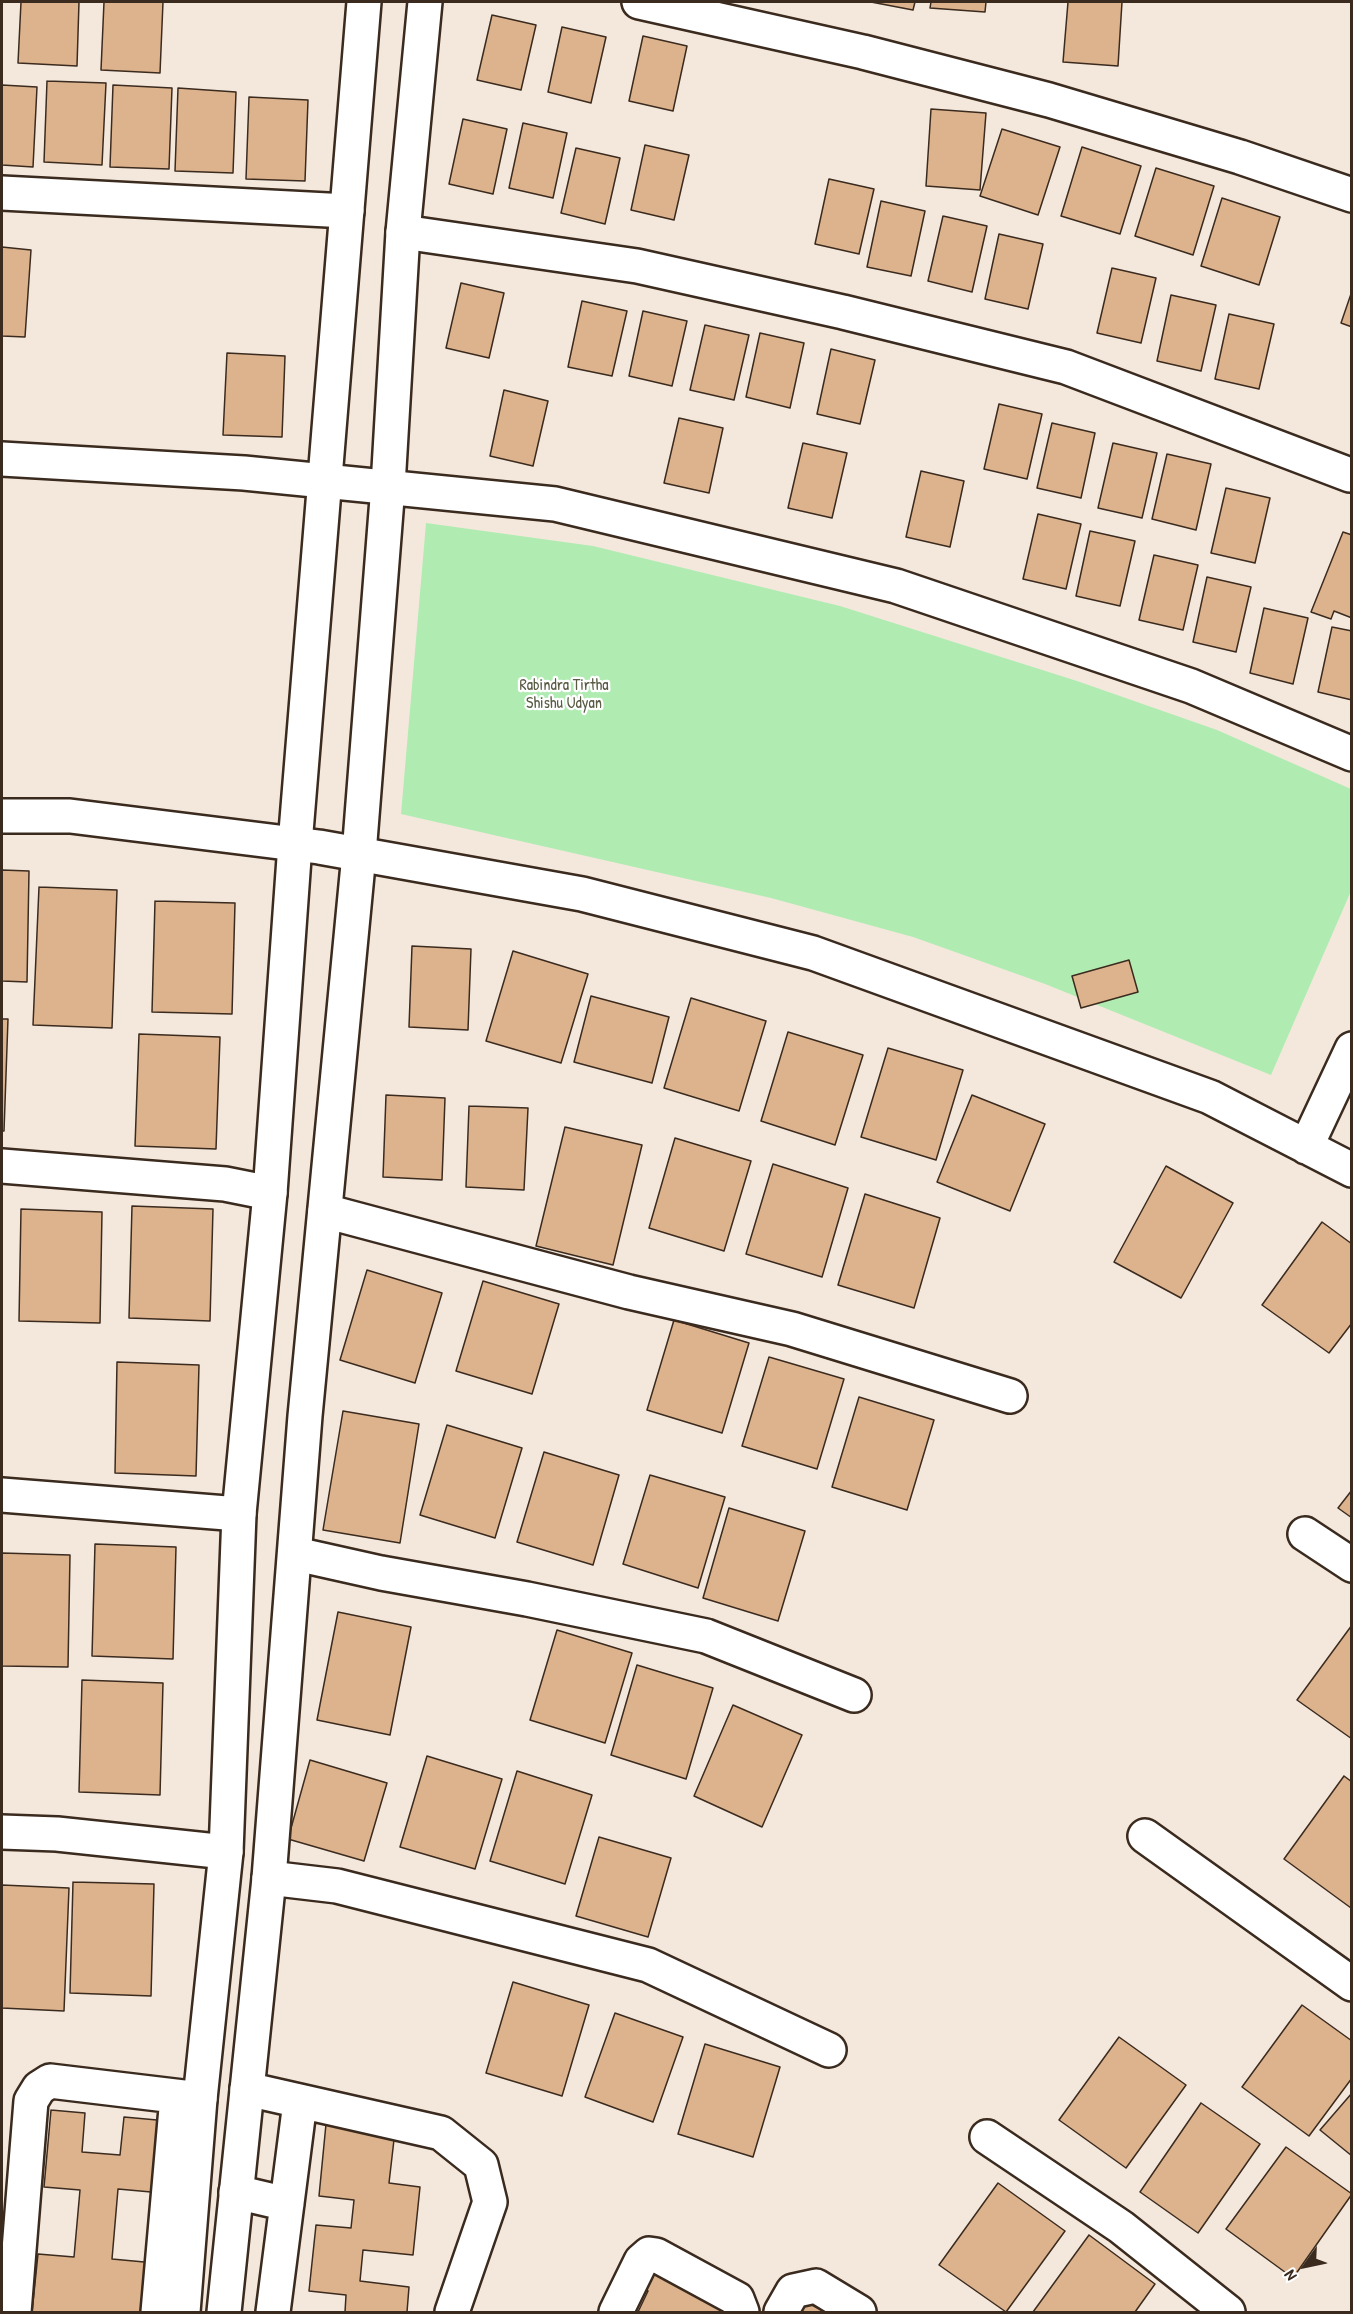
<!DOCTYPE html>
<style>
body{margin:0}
#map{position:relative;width:1353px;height:2314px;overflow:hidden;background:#f4e8dd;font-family:"Patrick Hand",sans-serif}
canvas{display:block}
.frame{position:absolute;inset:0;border:3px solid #3b2a1e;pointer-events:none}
.north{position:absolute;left:1275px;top:2236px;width:60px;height:60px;-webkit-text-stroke:4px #fff;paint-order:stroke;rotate:237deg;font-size:16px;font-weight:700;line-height:24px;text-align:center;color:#3b2a1e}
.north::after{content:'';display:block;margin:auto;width:21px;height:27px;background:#3b2a1e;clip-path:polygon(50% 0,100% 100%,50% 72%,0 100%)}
</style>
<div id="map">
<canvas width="1353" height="2314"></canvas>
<div class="frame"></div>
<div class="north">N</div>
</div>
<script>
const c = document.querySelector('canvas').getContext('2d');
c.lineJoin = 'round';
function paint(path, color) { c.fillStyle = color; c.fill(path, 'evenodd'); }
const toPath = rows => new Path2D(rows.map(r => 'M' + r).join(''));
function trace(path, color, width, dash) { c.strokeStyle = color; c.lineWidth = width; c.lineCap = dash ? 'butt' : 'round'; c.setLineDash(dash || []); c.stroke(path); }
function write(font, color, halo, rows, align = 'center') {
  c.font = font + ' "Patrick Hand",sans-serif'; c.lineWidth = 4.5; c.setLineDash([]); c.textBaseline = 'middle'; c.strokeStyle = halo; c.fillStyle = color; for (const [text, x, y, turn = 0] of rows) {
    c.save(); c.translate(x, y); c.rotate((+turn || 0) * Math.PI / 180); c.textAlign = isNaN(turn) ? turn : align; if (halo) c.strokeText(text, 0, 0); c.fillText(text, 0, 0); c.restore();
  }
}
paint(toPath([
 [426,523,593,546,840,606,1077,681,1217,730,1351,789,1351,891,1271,1075,1045,984,913,937,771,898,401,814]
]), '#b0ecb2');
const building = toPath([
 [21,2,79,2,77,66,18,63,21,2],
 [104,2,163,2,160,73,101,70,104,2],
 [871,2,915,2,913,10,871,2],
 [931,2,986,2,985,12,930,8,931,2],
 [1068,2,1122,2,1118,66,1063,62,1068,2],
 [492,15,536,25,521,90,477,80,492,15],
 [562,27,606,37,591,103,548,92,562,27],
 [643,36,687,46,673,111,629,101,643,36],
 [47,81,106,83,102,165,44,162,47,81],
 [2,85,37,87,33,167,2,165,2,85],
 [113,85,172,88,169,169,110,167,113,85],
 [178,88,236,92,233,173,175,171,178,88],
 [249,97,308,100,305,181,246,179,249,97],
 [931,109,986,113,980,190,926,186,931,109],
 [463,119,507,129,493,194,449,184,463,119],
 [523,123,567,133,553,198,509,188,523,123],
 [1002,129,1060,147,1038,215,980,196,1002,129],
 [645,145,689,155,674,220,631,210,645,145],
 [1082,147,1141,166,1120,234,1061,216,1082,147],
 [576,148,620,158,605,224,561,213,576,148],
 [1156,168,1214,186,1193,255,1135,236,1156,168],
 [829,179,874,189,859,254,815,244,829,179],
 [1222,198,1280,217,1259,285,1201,266,1222,198],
 [881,201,925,211,911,276,867,267,881,201],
 [943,216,987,226,972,292,928,281,943,216],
 [999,234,1043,244,1028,309,985,299,999,234],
 [2,247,31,250,25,337,2,336,2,247],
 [1112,268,1156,278,1141,343,1097,333,1112,268],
 [461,283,504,293,489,358,446,348,461,283],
 [1352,291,1352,327,1341,323,1352,291],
 [1171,295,1216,305,1201,371,1157,361,1171,295],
 [582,301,627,311,612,376,568,367,582,301],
 [643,311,687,321,672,386,629,376,643,311],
 [1229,314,1274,324,1259,389,1215,379,1229,314],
 [705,325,749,335,734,400,690,390,705,325],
 [760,333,804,343,790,408,746,397,760,333],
 [831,349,875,360,860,424,817,414,831,349],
 [227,353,285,356,282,437,223,435,227,353],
 [504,390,548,401,533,466,490,456,504,390],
 [999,404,1042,414,1027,479,984,469,999,404],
 [679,418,723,428,709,493,664,483,679,418],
 [1052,423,1095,433,1081,498,1037,488,1052,423],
 [803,443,847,453,832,518,788,508,803,443],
 [1113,443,1157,453,1142,518,1098,508,1113,443],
 [1167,454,1211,464,1196,530,1152,519,1167,454],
 [921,471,964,481,950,547,906,537,921,471],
 [1226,488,1270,498,1255,563,1211,553,1226,488],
 [1038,514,1081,524,1066,589,1023,579,1038,514],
 [1090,531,1135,541,1120,606,1076,596,1090,531],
 [1343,532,1352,535,1352,618,1334,611,1331,619,1311,612,1343,532],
 [1154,555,1198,565,1183,630,1139,620,1154,555],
 [1207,577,1251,587,1236,652,1193,642,1207,577],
 [1264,608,1308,618,1293,684,1250,673,1264,608],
 [1332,627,1352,631,1352,700,1318,692,1332,627],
 [2,870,29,871,27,982,2,981,2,870],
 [39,887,117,890,112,1028,33,1025,39,887],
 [155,901,235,903,232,1014,152,1012,155,901],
 [412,946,471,949,468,1030,409,1027,412,946],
 [513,951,588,974,561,1063,486,1041,513,951],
 [1129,960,1138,992,1081,1008,1072,976,1129,960],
 [591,996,669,1017,652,1083,574,1062,591,996],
 [691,998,766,1021,739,1111,664,1088,691,998],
 [2,1019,8,1019,4,1131,2,1131,2,1019],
 [788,1032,863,1055,835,1145,761,1121,788,1032],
 [139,1034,220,1037,216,1149,135,1146,139,1034],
 [888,1048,963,1070,936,1160,861,1137,888,1048],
 [386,1095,445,1098,442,1180,383,1177,386,1095],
 [972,1095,1045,1124,1010,1211,937,1182,972,1095],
 [469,1106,528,1108,524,1190,466,1187,469,1106],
 [565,1127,642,1145,613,1265,536,1246,565,1127],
 [675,1138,751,1161,724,1251,649,1228,675,1138],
 [773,1164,848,1188,822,1277,746,1254,773,1164],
 [1166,1166,1233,1203,1181,1298,1114,1262,1166,1166],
 [865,1194,940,1218,914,1308,838,1285,865,1194],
 [132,1206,213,1209,210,1321,129,1318,132,1206],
 [21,1209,102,1212,100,1323,19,1321,21,1209],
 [1322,1222,1352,1244,1352,1323,1329,1353,1262,1305,1322,1222],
 [367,1270,442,1293,415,1383,340,1360,367,1270],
 [483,1281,559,1304,532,1394,456,1371,483,1281],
 [674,1320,749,1343,722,1433,647,1410,674,1320],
 [769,1357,844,1379,817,1469,742,1446,769,1357],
 [117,1362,199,1365,196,1476,115,1473,117,1362],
 [859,1397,934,1420,907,1510,832,1487,859,1397],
 [343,1411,419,1424,400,1543,323,1530,343,1411],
 [447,1425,522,1448,495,1538,420,1515,447,1425],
 [544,1452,619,1475,593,1565,517,1542,544,1452],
 [650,1475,725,1497,698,1588,623,1564,650,1475],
 [1352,1490,1352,1518,1338,1508,1352,1490],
 [729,1508,805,1531,778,1621,703,1598,729,1508],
 [95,1544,176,1547,173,1659,92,1656,95,1544],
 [2,1553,70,1555,68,1667,2,1666,2,1553],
 [338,1612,411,1627,390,1735,317,1720,338,1612],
 [1352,1625,1352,1739,1297,1700,1352,1625],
 [557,1630,632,1653,605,1743,530,1720,557,1630],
 [637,1665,713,1688,686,1779,611,1755,637,1665],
 [82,1680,163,1683,160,1795,79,1792,82,1680],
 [733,1705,802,1735,762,1827,694,1796,733,1705],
 [427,1756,502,1779,475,1869,400,1847,427,1756],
 [310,1760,387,1783,364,1861,288,1839,310,1760],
 [517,1771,592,1795,565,1884,490,1861,517,1771],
 [1344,1776,1352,1782,1351,1908,1284,1859,1344,1776],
 [599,1837,671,1858,648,1937,576,1916,599,1837],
 [73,1882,154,1884,151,1996,70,1993,73,1882],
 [2,1885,69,1888,64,2011,2,2008,2,1885],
 [513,1982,589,2005,562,2096,486,2073,513,1982],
 [1302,2005,1352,2041,1352,2078,1309,2136,1242,2087,1302,2005],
 [615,2013,683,2037,653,2122,585,2097,615,2013],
 [1119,2037,1186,2085,1126,2168,1059,2120,1119,2037],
 [705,2044,780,2067,753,2157,678,2134,705,2044],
 [1352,2093,1352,2156,1320,2130,1352,2093],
 [1201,2103,1260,2144,1198,2233,1140,2192,1201,2103],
 [51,2110,85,2113,82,2152,120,2155,124,2117,168,2121,162,2193,118,2189,112,2259,155,2263,151,2312,32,2312,38,2254,74,2257,80,2190,44,2187,51,2110],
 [326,2124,395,2131,389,2183,420,2187,413,2255,363,2250,360,2281,409,2287,407,2312,345,2312,346,2295,309,2291,316,2225,351,2228,354,2200,319,2196,326,2124],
 [1286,2147,1352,2194,1293,2278,1226,2229,1286,2147],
 [998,2183,1065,2231,1006,2312,939,2265,998,2183],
 [1089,2235,1155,2284,1135,2312,1033,2312,1089,2235],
 [649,2261,731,2312,623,2312,626,2306,638,2312,648,2291,636,2286,649,2261],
 [804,2301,826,2312,797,2312,804,2301]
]);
paint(building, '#dcb38d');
trace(building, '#3b2a1e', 1.5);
const minor = toPath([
 [639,2,863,52,1049,100,1240,157,1352,195],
 [2,193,347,211],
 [403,232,637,266,843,312,1066,367,1350,475],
 [2,459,244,473,555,504,896,586,1191,686,1352,754],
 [2,816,70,816,319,847,582,894,813,953,1210,1097,1352,1170],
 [1306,1147,1352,1049],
 [2,1166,225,1184,270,1193],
 [325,1211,629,1292,792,1329,1010,1396],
 [2,1495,239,1514],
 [1305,1534,1352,1565],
 [296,1554,381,1573,527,1599,706,1636,854,1695],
 [2,1832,57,1834,226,1852],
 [1145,1836,1352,1984],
 [269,1878,337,1886,648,1965,829,2050],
 [247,2089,441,2133,481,2165,490,2202,452,2312],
 [987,2137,1121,2227,1228,2312],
 [236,2192,287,2204],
 [14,2312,31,2101,39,2088,50,2081,200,2099],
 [158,2312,177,2097],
 [273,2312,300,2102],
 [616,2312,641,2261,649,2254,656,2255,737,2299,742,2312],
 [781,2312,793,2291,816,2286,859,2312]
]);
const tertiary = toPath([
 [183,2312,200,2099,226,1852,239,1514,270,1193,295,844,364,2],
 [224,2312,269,1878,305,1416,359,854,388,486,403,232,425,2]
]);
trace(minor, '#3b2a1e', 38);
trace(tertiary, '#3b2a1e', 38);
trace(minor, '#fff', 33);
trace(tertiary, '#fff', 33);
write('16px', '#585a43', '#fff', [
 ["Rabindra Tirtha",564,686],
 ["Shishu Udyan",564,704]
]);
</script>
